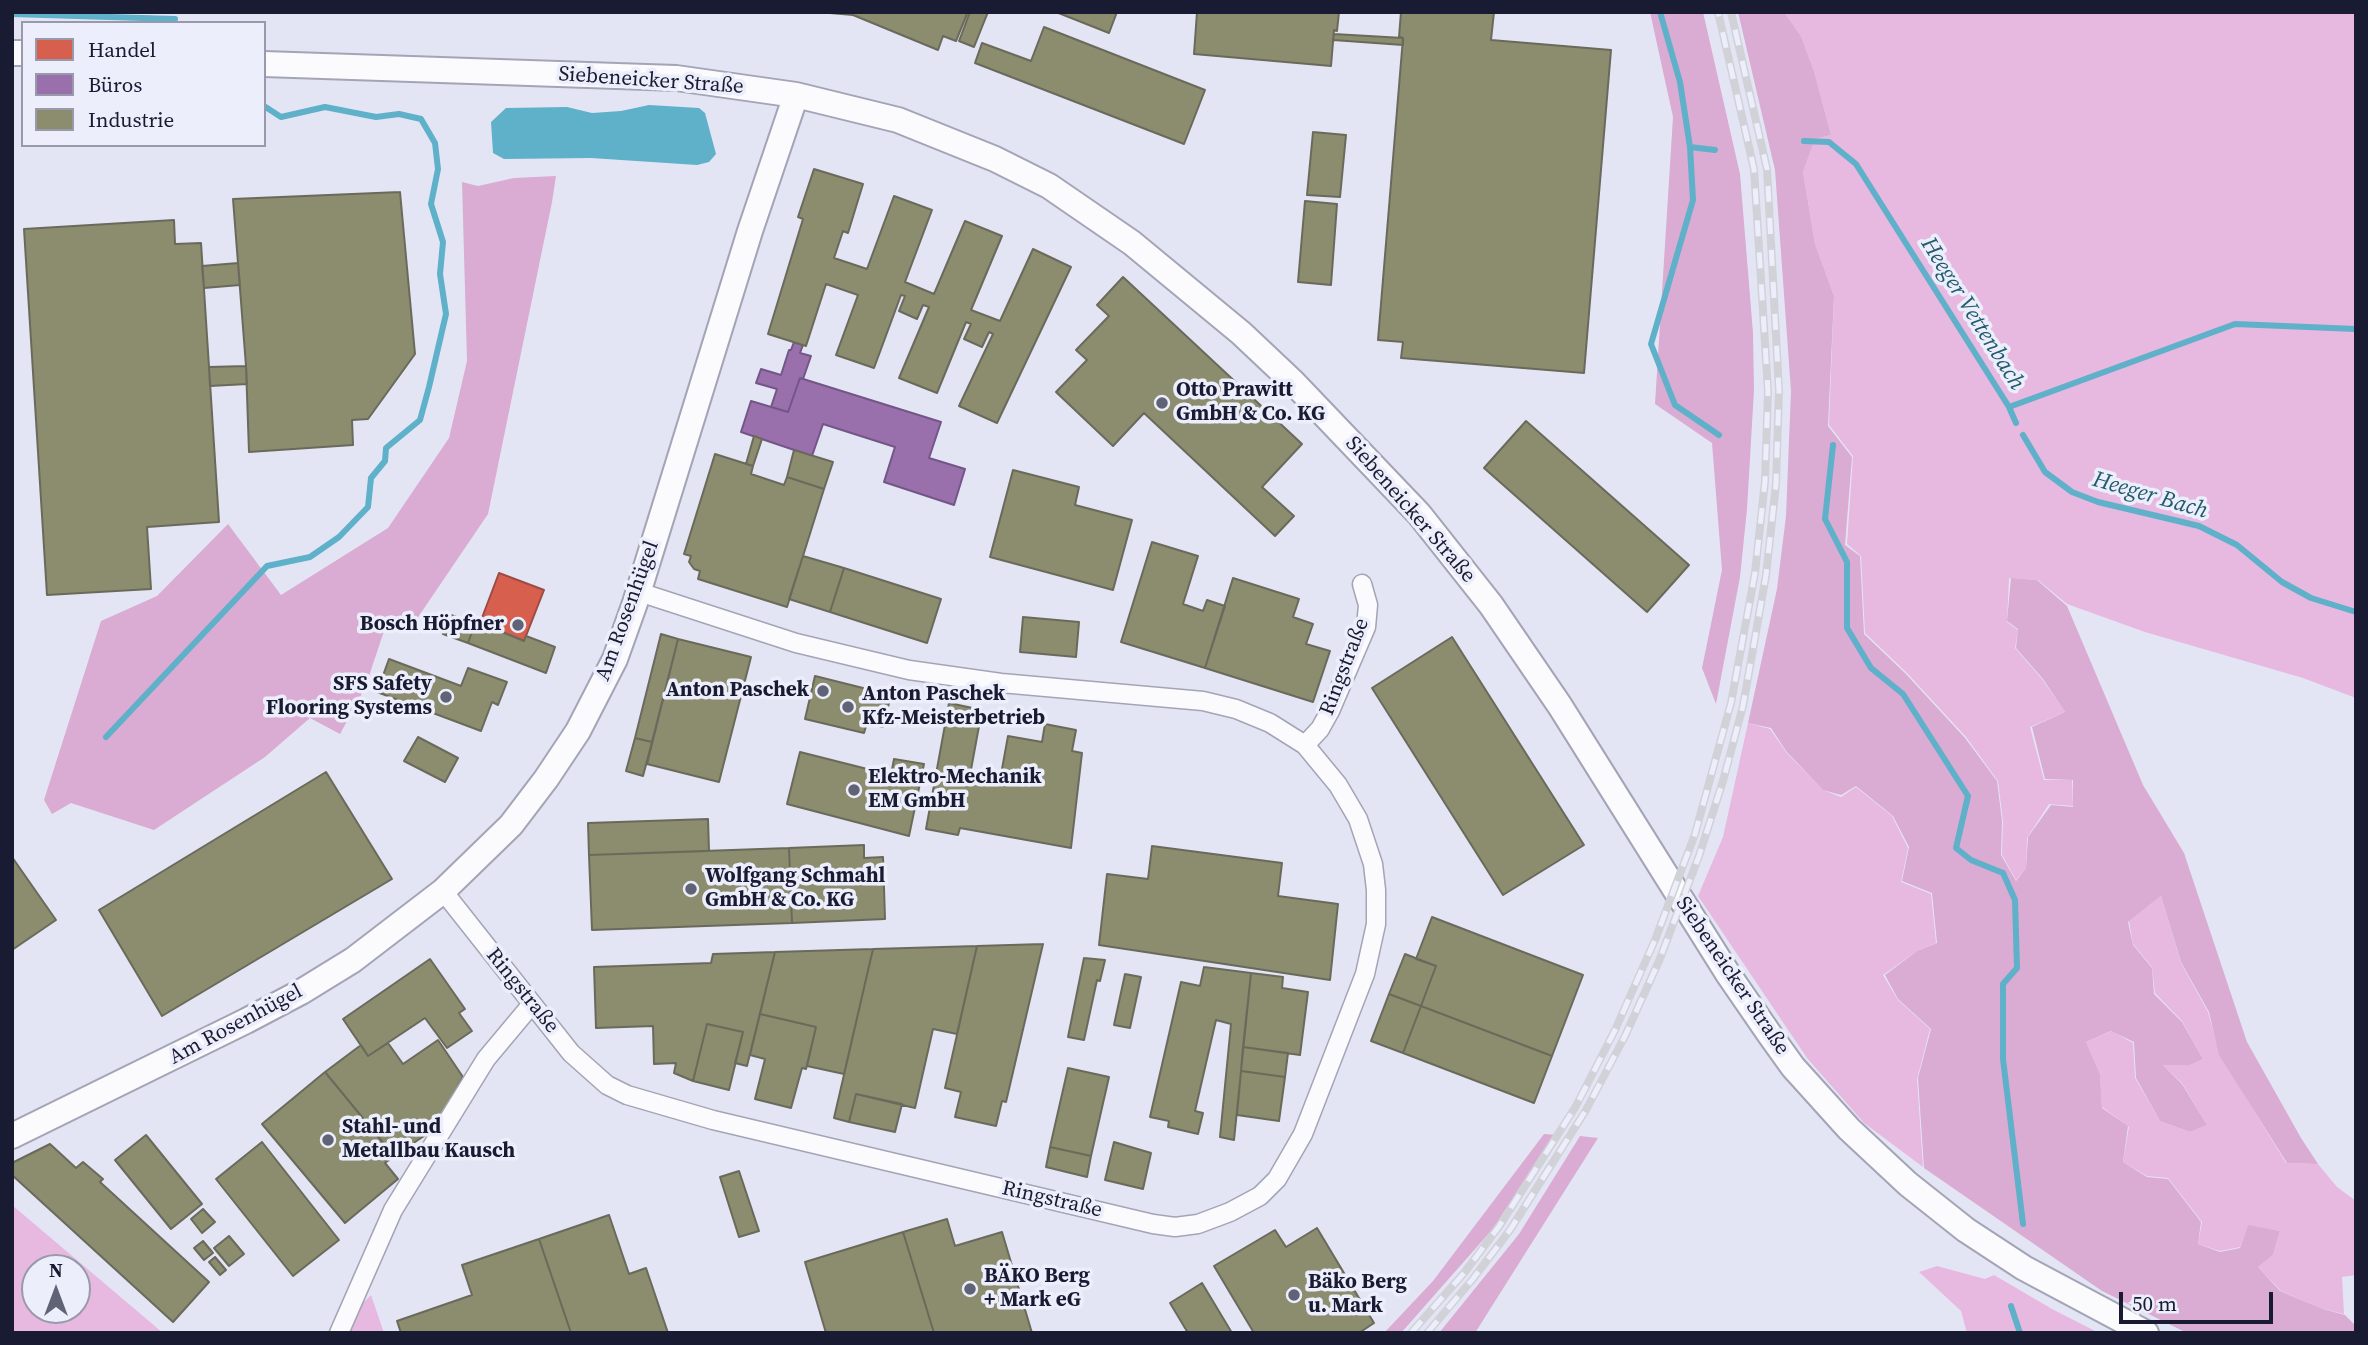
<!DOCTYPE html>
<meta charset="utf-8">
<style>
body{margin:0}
#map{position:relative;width:2368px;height:1345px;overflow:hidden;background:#e3e5f4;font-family:"Source Serif 4",serif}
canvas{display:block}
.frame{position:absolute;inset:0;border:14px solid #191b32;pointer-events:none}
.legend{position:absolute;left:21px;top:21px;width:245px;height:126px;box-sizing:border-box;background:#eceefc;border:2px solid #989aab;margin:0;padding:9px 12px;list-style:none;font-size:21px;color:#191b32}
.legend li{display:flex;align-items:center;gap:14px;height:35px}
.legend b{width:35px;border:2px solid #989aab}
.north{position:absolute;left:21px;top:1254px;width:70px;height:70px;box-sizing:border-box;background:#eceefc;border:2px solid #989aab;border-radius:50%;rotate:0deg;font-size:19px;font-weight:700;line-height:28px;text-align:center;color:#191b32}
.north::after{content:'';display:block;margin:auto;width:24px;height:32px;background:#606276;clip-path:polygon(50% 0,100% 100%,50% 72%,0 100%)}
.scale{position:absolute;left:2119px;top:1292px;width:154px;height:32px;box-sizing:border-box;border:4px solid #191b32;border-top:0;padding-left:9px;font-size:21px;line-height:24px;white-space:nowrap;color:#191b32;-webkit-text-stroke:5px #eceefc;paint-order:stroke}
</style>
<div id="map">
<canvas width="2368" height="1345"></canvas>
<div class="frame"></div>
<ul class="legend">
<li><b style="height:19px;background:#d6604d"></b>Handel</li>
<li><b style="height:19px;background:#9970ab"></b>Büros</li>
<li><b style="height:19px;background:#8c8c6e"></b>Industrie</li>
</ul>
<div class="north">N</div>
<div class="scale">50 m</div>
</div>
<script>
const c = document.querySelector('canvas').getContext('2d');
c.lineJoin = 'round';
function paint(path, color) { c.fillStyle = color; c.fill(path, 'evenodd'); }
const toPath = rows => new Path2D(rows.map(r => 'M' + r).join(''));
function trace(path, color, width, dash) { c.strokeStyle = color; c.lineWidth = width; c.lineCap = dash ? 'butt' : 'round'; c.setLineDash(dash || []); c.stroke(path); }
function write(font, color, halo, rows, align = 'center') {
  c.font = font + ' "Source Serif 4",serif'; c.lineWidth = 7; c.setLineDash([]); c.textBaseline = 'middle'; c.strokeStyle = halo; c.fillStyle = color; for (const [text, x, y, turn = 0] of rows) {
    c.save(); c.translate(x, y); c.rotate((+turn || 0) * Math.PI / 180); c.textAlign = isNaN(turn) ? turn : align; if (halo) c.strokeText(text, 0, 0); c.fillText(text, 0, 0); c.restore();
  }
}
paint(toPath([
 [1784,12,2356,12,2356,698,2303,678,2145,632,2067,604,2038,580,2009,578,2007,622,2018,630,2015,648,2042,679,2065,712,2030,727,2044,780,2072,780,2073,806,2049,804,2027,838,2026,868,2016,880,2002,855,2003,821,1998,781,1966,737,1907,673,1865,633,1861,556,1847,544,1853,456,1829,425,1834,296,1815,244,1803,172,1815,139,1831,135,1814,71,1801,36],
 [1748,723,1770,729,1786,752,1823,790,1841,797,1856,787,1892,816,1908,848,1901,882,1931,894,1936,943,1917,951,1883,975,1898,1000,1930,1029,1917,1079,1923,1167,1864,1123,1807,1058,1698,896,1723,837],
 [2161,896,2181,963,2208,1012,2220,1055,2286,1163,2318,1164,2337,1187,2356,1201,2356,1275,2342,1277,2344,1314,2323,1309,2281,1291,2258,1267,2273,1255,2280,1231,2248,1226,2240,1247,2220,1251,2198,1244,2202,1222,2168,1178,2147,1176,2123,1162,2129,1127,2102,1107,2100,1074,2086,1042,2112,1031,2133,1043,2135,1078,2160,1121,2190,1132,2207,1125,2182,1083,2163,1065,2190,1065,2203,1059,2182,1021,2155,993,2152,967,2133,944,2129,921],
 [12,1205,163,1333,12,1333],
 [35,1268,77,1268,77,1310,35,1310],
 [1937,1266,1985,1279,1994,1275,2052,1309,2099,1333,1967,1333,1961,1311,1919,1272],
 [371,1295,384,1333,333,1333]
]), '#e7b8e0');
paint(toPath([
 [1650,12,1703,12,1740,174,1753,333,1754,390,1747,509,1740,577,1716,704,1702,668,1722,570,1712,443,1655,404,1673,117],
 [1738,12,1784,12,1801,36,1814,71,1831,135,1815,139,1803,172,1815,244,1834,296,1828,426,1852,457,1845,545,1860,556,1864,634,1906,674,1965,738,1997,781,2002,821,2001,855,2016,881,2026,868,2028,837,2051,805,2073,807,2073,780,2045,779,2032,727,2065,712,2043,679,2016,648,2018,629,2007,621,2011,578,2037,580,2067,606,2143,785,2184,853,2247,1042,2301,1138,2318,1164,2287,1163,2219,1055,2209,1012,2181,962,2161,896,2128,922,2133,945,2152,968,2154,994,2182,1022,2203,1059,2190,1065,2163,1065,2182,1084,2207,1125,2190,1132,2160,1121,2136,1078,2134,1042,2111,1031,2086,1042,2100,1074,2102,1108,2128,1126,2123,1162,2147,1177,2168,1179,2201,1222,2198,1244,2220,1252,2240,1248,2248,1225,2280,1231,2273,1255,2258,1267,2280,1291,2323,1309,2345,1315,2356,1326,2356,1333,2187,1333,2102,1291,1924,1168,1918,1078,1931,1029,1898,999,1885,975,1917,951,1937,943,1932,893,1902,881,1909,847,1893,816,1856,786,1841,795,1823,790,1786,751,1771,728,1748,723,1777,589,1786,516,1791,391,1775,170],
 [556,176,552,202,488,514,408,632,387,622,365,688,340,734,310,718,265,757,154,830,71,803,52,814,44,800,101,621,157,596,228,524,281,595,388,528,449,438,467,361,462,182,478,186,514,178],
 [1544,1134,1557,1135,1498,1223,1401,1333,1384,1333,1433,1281],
 [1580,1136,1598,1138,1475,1333,1439,1333,1519,1234]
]), '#daabd3');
paint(toPath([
 [649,105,699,108,705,113,716,154,709,162,697,165,591,158,504,159,493,153,491,122,506,108,567,107,592,113,621,111]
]), '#5fb0c9');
const shops = toPath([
 [499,573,544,590,524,641,480,623,499,573]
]);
paint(shops, '#d6604d');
trace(shops, '#9d4b45', 2);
const offices = toPath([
 [794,342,803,345,800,353,811,356,803,379,800,378,788,412,771,407,777,389,756,383,761,369,781,375,789,350,791,350,794,342],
 [800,378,941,422,929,458,965,469,954,505,884,482,895,447,823,424,812,456,741,432,751,401,788,412,800,378]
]);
paint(offices, '#9970ab');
trace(offices, '#735687', 2);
const industry = toPath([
 [818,12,962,12,967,14,956,41,943,36,938,50,853,15,818,12],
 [970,12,988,12,974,47,959,41,970,12],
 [1056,12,1117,12,1109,33,1056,12],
 [1197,12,1339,12,1337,31,1334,30,1331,66,1194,54,1197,12],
 [1401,12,1494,12,1491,40,1611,50,1584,373,1401,358,1403,342,1378,340,1403,38,1399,37,1401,12],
 [1044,27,1205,90,1184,144,975,63,982,43,1031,61,1044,27],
 [1334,34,1403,38,1403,45,1333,40,1334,34],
 [1313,132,1346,135,1340,197,1307,195,1313,132],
 [814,169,863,184,848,233,843,231,834,258,867,269,894,196,932,210,905,282,934,294,965,221,1002,236,971,310,1000,321,1033,249,1071,267,997,423,959,406,993,334,989,332,982,347,964,339,971,324,966,322,937,393,899,378,929,307,923,305,917,319,899,311,905,296,901,295,874,368,836,355,858,295,826,284,806,346,768,334,803,219,798,217,814,169],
 [400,192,415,354,368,419,352,420,353,445,249,452,246,366,233,199,400,192],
 [1305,201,1337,204,1331,285,1298,282,1305,201],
 [174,220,175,244,201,243,219,522,147,527,151,589,47,595,24,229,174,220],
 [238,263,240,285,204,288,202,266,238,263],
 [1123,277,1302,444,1262,487,1294,516,1275,536,1144,413,1113,446,1056,392,1087,360,1076,350,1109,316,1097,305,1123,277],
 [246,366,247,384,210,386,209,367,246,366],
 [1526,421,1689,565,1647,612,1484,468,1526,421],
 [754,436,762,439,753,466,746,464,754,436],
 [794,450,833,462,824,489,787,477,794,450],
 [715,454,753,466,751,474,784,485,787,477,824,489,787,607,698,579,700,571,694,569,689,562,691,556,684,554,715,454],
 [1013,470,1079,487,1075,505,1132,520,1113,590,990,557,1013,470],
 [1152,542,1198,556,1183,604,1203,611,1207,600,1225,606,1205,668,1121,642,1152,542],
 [803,556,844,568,830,612,789,599,803,556],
 [844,568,941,599,927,643,830,612,844,568],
 [1233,578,1299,599,1293,617,1313,624,1306,644,1330,651,1313,702,1205,668,1233,578],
 [451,615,475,624,468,643,443,634,451,615],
 [1023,617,1079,622,1076,657,1020,652,1023,617],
 [480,623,524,641,526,636,555,647,546,673,468,643,475,624,479,625,480,623],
 [661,634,678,639,652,742,635,738,661,634],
 [1452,637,1584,845,1503,895,1372,688,1452,637],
 [678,639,751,657,719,782,647,764,678,639],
 [389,659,461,686,468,668,507,682,498,705,492,702,481,731,377,692,389,659],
 [815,676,891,695,883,727,867,723,864,733,805,719,815,676],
 [949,703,982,710,970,775,1000,780,1008,736,1042,742,1045,724,1076,730,1072,751,1082,753,1071,848,960,828,958,835,926,829,949,703],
 [418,737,458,758,445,782,404,761,418,737],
 [635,738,652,742,643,776,626,771,635,738],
 [800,752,891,775,894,759,924,764,909,836,787,804,800,752],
 [326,772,392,879,162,1016,99,910,326,772],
 [708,819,709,851,589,855,588,823,708,819],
 [864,845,864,858,883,857,885,919,792,923,789,848,864,845],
 [1152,846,1282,863,1278,896,1338,904,1330,980,1099,945,1107,874,1148,879,1152,846],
 [789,848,792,923,592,930,589,855,789,848],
 [12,857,56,920,12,950,12,857],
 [1432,917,1583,975,1552,1056,1421,1006,1436,966,1416,959,1432,917],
 [1043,944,1006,1102,1002,1101,996,1126,955,1117,961,1092,945,1088,977,946,1043,944],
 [977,946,957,1034,933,1029,915,1108,856,1094,849,1122,834,1118,873,949,977,946],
 [873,949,844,1074,807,1066,816,1027,760,1014,775,952,873,949],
 [775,952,747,1066,735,1063,743,1032,707,1024,693,1081,674,1073,676,1063,654,1064,653,1026,596,1028,594,967,711,963,713,954,775,952],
 [1405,954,1436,966,1421,1006,1389,994,1405,954],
 [1084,958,1105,960,1100,981,1097,980,1084,1040,1068,1037,1084,958],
 [430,959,465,1009,459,1013,472,1031,447,1048,425,1018,368,1056,343,1019,430,959],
 [1204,967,1251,973,1234,1140,1220,1137,1231,1024,1216,1020,1195,1111,1203,1113,1198,1134,1168,1127,1169,1121,1150,1117,1181,982,1200,986,1204,967],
 [1251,973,1283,977,1282,988,1308,992,1300,1055,1243,1047,1251,973],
 [1125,974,1141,977,1130,1028,1114,1025,1125,974],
 [1389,994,1421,1006,1403,1053,1371,1041,1389,994],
 [1421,1006,1552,1056,1534,1103,1403,1053,1421,1006],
 [760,1014,816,1027,806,1069,802,1068,791,1108,755,1099,765,1059,750,1055,760,1014],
 [707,1024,743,1032,729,1090,693,1081,707,1024],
 [438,1040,463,1077,433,1130,394,1156,325,1072,361,1045,368,1056,388,1043,403,1064,438,1040],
 [1243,1047,1288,1053,1285,1077,1241,1071,1243,1047],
 [1068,1068,1109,1077,1091,1156,1050,1147,1068,1068],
 [1241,1071,1285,1077,1279,1121,1237,1115,1241,1071],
 [325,1072,394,1156,385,1163,398,1179,345,1223,262,1124,325,1072],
 [856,1094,902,1104,895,1132,849,1122,856,1094],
 [146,1135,202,1204,171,1229,115,1160,146,1135],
 [262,1142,339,1240,293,1276,216,1179,262,1142],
 [1114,1142,1151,1153,1143,1189,1105,1180,1114,1142],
 [50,1144,76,1168,83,1162,103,1179,100,1182,209,1282,173,1322,12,1175,12,1163,50,1144],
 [1050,1147,1091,1156,1087,1177,1046,1167,1050,1147],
 [739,1171,759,1231,739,1237,720,1177,739,1171],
 [203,1209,215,1222,202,1233,191,1219,203,1209],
 [609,1215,629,1274,646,1268,668,1333,571,1333,539,1239,609,1215],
 [947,1219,955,1246,1002,1232,1032,1333,934,1333,903,1232,947,1219],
 [1317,1228,1374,1323,1359,1333,1254,1333,1214,1266,1275,1230,1286,1247,1317,1228],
 [903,1232,934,1333,826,1333,805,1262,903,1232],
 [229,1236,244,1254,229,1266,214,1248,229,1236],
 [539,1239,571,1333,401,1333,397,1321,472,1295,462,1265,539,1239],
 [203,1241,213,1253,204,1260,194,1248,203,1241],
 [215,1257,226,1270,220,1275,209,1262,215,1257],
 [1202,1283,1232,1333,1188,1333,1170,1303,1202,1283]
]);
paint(industry, '#8c8c6e');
trace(industry, '#6a6a5c', 2);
trace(toPath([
 [1660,12,1680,82,1690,147,1693,200,1651,344,1675,405,1719,435],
 [12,14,175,19],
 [1804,141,1829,142,1856,164,2009,407,2235,324,2356,329],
 [1690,147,1715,150],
 [2009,407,2016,423],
 [2023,435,2045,472,2072,492,2098,502,2199,526,2237,545,2282,582,2311,598,2356,612],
 [1833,445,1825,519,1847,562,1847,628,1871,668,1903,694,1968,796,1956,848,1971,860,2003,873,2015,900,2017,968,2003,984,2003,1059,2023,1224],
 [106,737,267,566,310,557,339,537,368,507,371,478,385,461,386,448,420,420,429,387,446,314,440,274,443,242,431,204,438,169,435,143,421,119,399,114,376,117,325,107,281,117,264,106],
 [2011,1306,2020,1333]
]), '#5fb0c9', 6);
const street = toPath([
 [1305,745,1320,729,1330,711,1366,627,1368,605,1362,584],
 [443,891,571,1053,607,1085,627,1095,713,1120,1153,1224,1175,1227,1198,1224,1230,1212,1260,1196,1277,1179,1303,1134,1365,974,1376,924,1376,890,1373,864,1358,819,1338,785,1305,745,1270,723,1236,709,1203,701,1001,683,909,670,796,643,639,592],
 [339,1333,393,1210,486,1059,532,1004]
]);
const secondary = toPath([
 [12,53,23,53],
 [264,64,676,78,796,95,898,120,995,159,1049,186,1132,243,1241,333,1293,382,1419,514,1491,605,1560,706,1728,974,1770,1035,1793,1067,1849,1129,1908,1184,1966,1230,2024,1268,2146,1333],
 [12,1136,246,1021,301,992,353,960,443,891,511,825,546,779,578,731,615,659,635,603,750,231,796,95]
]);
trace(street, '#a3a4b6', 21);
trace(secondary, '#a3a4b6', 28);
trace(street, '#fbfbfd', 18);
trace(secondary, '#fbfbfd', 24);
const rail = toPath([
 [1411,1333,1464,1273,1500,1225,1576,1106,1615,1030,1655,940,1695,834,1731,703,1755,573,1765,481,1768,391,1754,169,1718,12],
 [1427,1333,1472,1280,1510,1230,1586,1110,1625,1036,1659,961,1699,856,1723,781,1743,706,1766,575,1776,484,1779,391,1767,169,1731,12]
]);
trace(rail, '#d1d2d7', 8);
trace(rail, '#eceefc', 5, [16]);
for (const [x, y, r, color] of [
 [1162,403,7,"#606276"],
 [518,625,7,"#606276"],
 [823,691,7,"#606276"],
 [446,697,7,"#606276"],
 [848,707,7,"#606276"],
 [854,790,7,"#606276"],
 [691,889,7,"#606276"],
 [328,1140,7,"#606276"],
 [970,1289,7,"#606276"],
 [1294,1295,7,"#606276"]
]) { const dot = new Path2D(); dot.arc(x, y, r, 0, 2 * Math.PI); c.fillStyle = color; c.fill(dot); trace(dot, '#eceefc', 2.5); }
write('21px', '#191b32', '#eceefc', [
 ["Siebeneicker Straße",651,81,4],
 ["Siebeneicker Straße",1410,510,49],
 ["Am Rosenhügel",628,611,-70],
 ["Ringstraße",1345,667,-69],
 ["Siebeneicker Straße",1732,976,56],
 ["Ringstraße",522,991,51],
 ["Am Rosenhügel",236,1025,-28],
 ["Ringstraße",1052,1200,13]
]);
write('bold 21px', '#191b32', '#eceefc', [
 ["Otto Prawitt",1176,391],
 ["GmbH & Co. KG",1176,415],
 ["Bosch Höpfner",504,625,"right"],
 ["SFS Safety",432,685,"right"],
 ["Flooring Systems",432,709,"right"],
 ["Anton Paschek",809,691,"right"],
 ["Anton Paschek",862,695],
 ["Kfz-Meisterbetrieb",862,719],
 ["Elektro-Mechanik",868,778],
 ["EM GmbH",868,802],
 ["Wolfgang Schmahl",705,877],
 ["GmbH & Co. KG",705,901],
 ["Stahl- und",342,1128],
 ["Metallbau Kausch",342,1152],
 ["BÄKO Berg",984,1277],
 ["+ Mark eG",984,1301],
 ["Bäko Berg",1308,1283],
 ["u. Mark",1308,1307]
], 'left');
write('italic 23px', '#225c6c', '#eceefc', [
 ["Heeger Vettenbach",1972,314,58],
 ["Heeger Bach",2150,496,16]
]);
</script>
